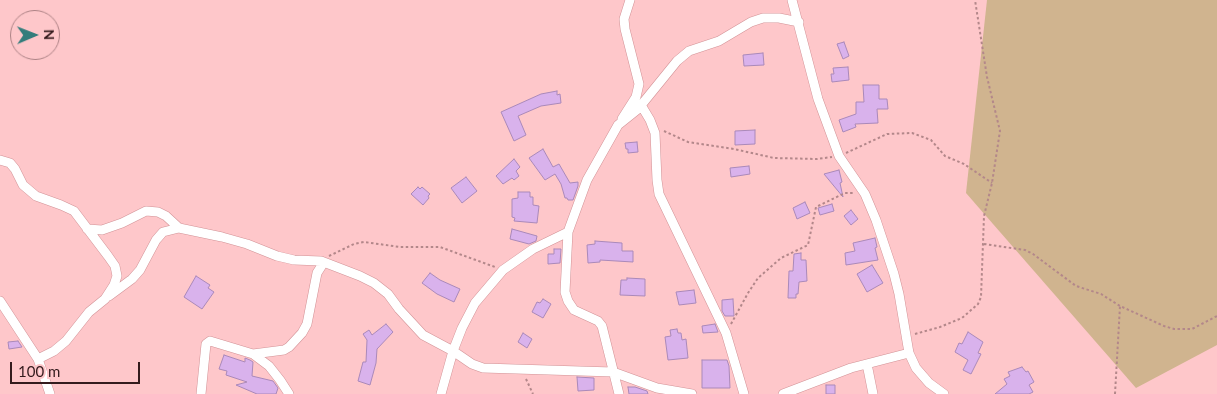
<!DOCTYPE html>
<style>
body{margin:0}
#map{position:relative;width:1217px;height:394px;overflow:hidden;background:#fec7ca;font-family:Lato,sans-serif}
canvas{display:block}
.north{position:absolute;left:10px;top:10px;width:50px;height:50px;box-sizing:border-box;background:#fec7ca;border:1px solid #ad8285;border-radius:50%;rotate:89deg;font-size:14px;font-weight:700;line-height:20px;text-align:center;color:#341b1d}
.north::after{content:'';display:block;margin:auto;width:18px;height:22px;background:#347d7c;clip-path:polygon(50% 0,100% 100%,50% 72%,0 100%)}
.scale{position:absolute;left:10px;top:362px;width:130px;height:22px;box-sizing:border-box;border:2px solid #341b1d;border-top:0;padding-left:6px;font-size:15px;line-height:18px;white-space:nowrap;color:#341b1d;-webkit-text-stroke:4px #fec7ca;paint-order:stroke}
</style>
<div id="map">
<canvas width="1217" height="394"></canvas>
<div class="north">N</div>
<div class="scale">100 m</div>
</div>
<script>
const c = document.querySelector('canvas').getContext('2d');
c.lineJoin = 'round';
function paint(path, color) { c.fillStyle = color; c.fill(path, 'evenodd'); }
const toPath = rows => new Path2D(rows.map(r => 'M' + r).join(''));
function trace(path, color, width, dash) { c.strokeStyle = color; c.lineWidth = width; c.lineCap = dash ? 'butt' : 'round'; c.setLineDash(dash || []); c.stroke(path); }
paint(toPath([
 [987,0,1217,0,1217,345,1136,388,966,193]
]), '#d0b48f');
const building = toPath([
 [844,42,849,56,843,59,837,44,844,42],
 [763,53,764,65,744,66,743,55,763,53],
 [848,67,849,80,832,82,831,74,834,74,833,68,848,67],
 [863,85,879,85,879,99,887,99,888,109,877,109,878,123,855,124,856,127,843,132,839,120,856,114,856,102,864,102,863,85],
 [557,91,557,95,560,94,561,103,541,106,518,116,526,135,514,141,501,112,541,94,557,91],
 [755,130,755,144,735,145,735,131,755,130],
 [637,142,638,152,628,153,628,149,626,149,625,143,637,142],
 [543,149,553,167,559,164,570,183,578,182,578,186,573,200,568,200,567,198,565,198,561,184,555,174,545,180,529,158,543,149],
 [514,159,520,167,516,171,519,176,514,180,512,178,503,184,496,176,514,159],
 [749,166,750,174,731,177,730,168,749,166],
 [839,170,842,182,840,183,843,197,824,174,839,170],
 [466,177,477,191,462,203,451,188,466,177],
 [418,187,420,189,422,187,430,194,428,196,429,198,423,205,411,194,418,187],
 [518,192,530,192,530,197,533,197,533,205,539,206,537,223,514,221,515,218,512,217,512,199,518,198,518,192],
 [805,202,810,213,797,219,793,208,805,202],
 [832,204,834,211,820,215,818,208,832,204],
 [851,210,858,219,851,225,844,216,851,210],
 [512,229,537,236,536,241,529,244,510,239,512,229],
 [875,238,877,247,875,248,878,260,846,265,845,253,855,251,853,243,875,238],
 [595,241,622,243,622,251,633,251,633,262,600,260,600,262,588,263,587,245,595,244,595,241],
 [554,249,561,249,560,263,548,264,548,254,554,254,554,249],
 [801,253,801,260,806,260,807,281,799,282,798,294,796,294,796,298,788,298,789,271,793,271,794,254,801,253],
 [872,265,883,283,867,292,857,274,872,265],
 [430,273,440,280,460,289,454,302,437,294,422,283,430,273],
 [196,276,210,285,208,288,214,292,202,309,184,297,196,276],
 [627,278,645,279,645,296,620,295,621,280,627,280,627,278],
 [694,290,696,303,679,305,676,292,694,290],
 [543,299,551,304,543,318,532,312,537,302,540,303,543,299],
 [733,299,734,316,725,316,722,311,722,300,733,299],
 [386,324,393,332,377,349,376,363,370,385,358,381,363,362,366,362,367,340,363,334,369,330,372,335,386,324],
 [715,324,718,332,703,333,702,326,715,324],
 [677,329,678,333,681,333,682,340,686,339,688,358,668,360,665,337,671,336,670,330,677,329],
 [968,332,983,342,978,353,981,354,971,374,963,370,968,360,955,352,959,343,962,344,968,332],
 [523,333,532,339,527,348,518,342,523,333],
 [18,341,22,347,9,349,8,342,18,341],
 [224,355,245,362,245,358,250,360,253,362,252,376,273,381,278,388,276,394,257,394,236,385,247,382,226,375,227,371,219,369,224,355],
 [702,360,727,360,729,366,730,388,702,388,702,360],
 [1022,367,1026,372,1028,371,1034,382,1029,385,1033,392,1029,394,995,394,1007,384,1004,379,1010,376,1008,372,1022,367],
 [577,377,594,378,594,390,578,391,577,377],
 [826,385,835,385,835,394,826,394,826,385],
 [628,387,635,387,647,391,648,394,629,394,628,387]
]);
paint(building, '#d9b2ec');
trace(building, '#aa89b9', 1);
const minor = toPath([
 [792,0,818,99,839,156,865,194,876,220,894,274,899,294,909,353,916,368,929,383,944,394],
 [641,105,650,120,655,133,657,180,659,194,726,333,744,394],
 [622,119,636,97,639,84,625,29,624,19,630,0],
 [0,160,10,163,15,169,23,185,36,196,61,205,74,211,108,256,115,266,117,276,114,285,105,299,89,312,66,341,54,351,38,359],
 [87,229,102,230,122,223,146,211,158,212,166,216,179,228,222,237,247,244,277,256,294,260,321,261,360,276,374,283,388,294,399,309,423,335,453,351,472,364,483,368,613,372,657,388,692,394],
 [109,296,132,279,140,270,156,240,163,232,179,228],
 [0,301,38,359,50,394],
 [253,354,284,350,289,347,302,333,307,324,317,273,324,262],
 [867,364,873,394],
 [201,394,206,344,210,341,253,354,269,366,280,380,289,394],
 [441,394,453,351,462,328,475,303,503,270,533,249,568,232],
 [619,394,602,326,598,321,574,310,568,301,565,292,568,232,587,180,618,125,638,109,677,61,689,51,719,41,751,22,763,18,779,18,799,22],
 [783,394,851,368,909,353]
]);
trace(minor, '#d29296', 10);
trace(toPath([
 [664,131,688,142,734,149,774,158,817,159,832,157],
 [846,153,887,134,912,133,931,140,945,156,964,164,992,183],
 [984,244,1025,250,1033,254,1076,286,1101,294,1120,306,1164,326,1174,329,1192,329,1217,316],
 [329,256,354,244,364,242,400,247,440,247,495,267],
 [731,324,748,293,758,278,781,258,808,245,816,207,845,193,855,193],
 [915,334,940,327,962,318,978,304,981,297,984,216,992,183,1000,131,987,77,975,0],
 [526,379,533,394],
 [1115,394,1120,306]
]), '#b3878a', 2, [2.5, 2.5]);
trace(minor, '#fff', 9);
</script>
